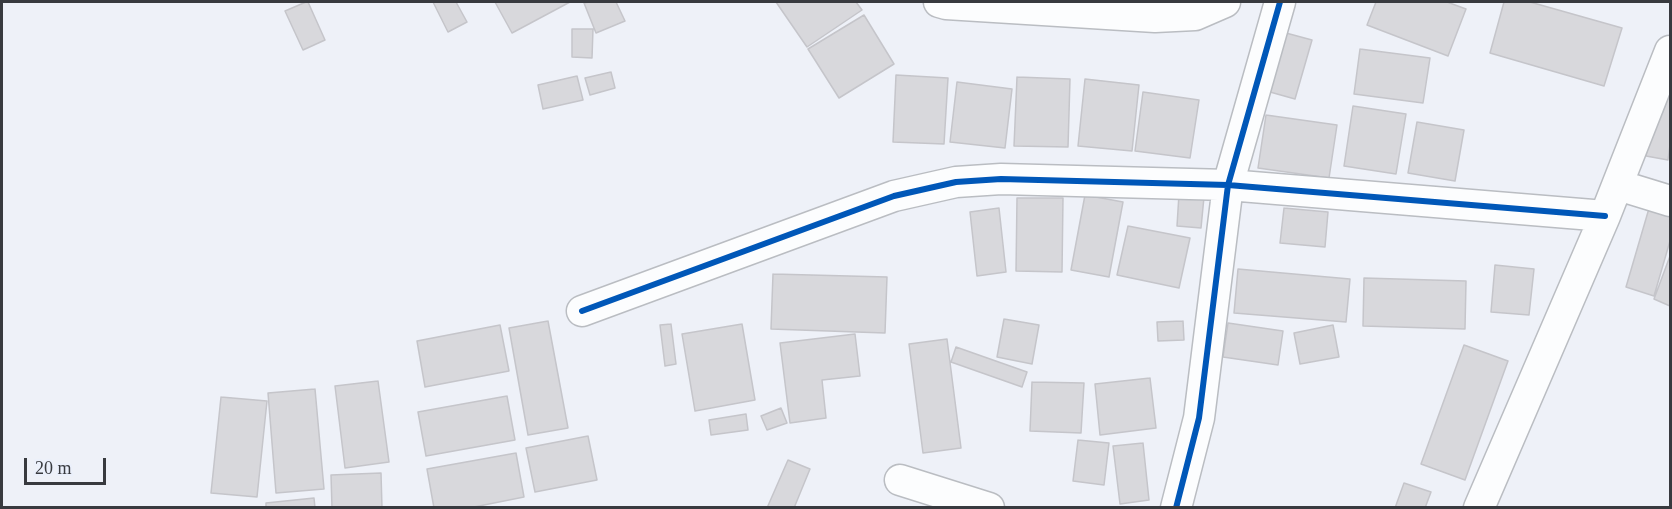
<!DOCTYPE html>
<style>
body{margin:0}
#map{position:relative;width:1672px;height:509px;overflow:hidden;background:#eef1f8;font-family:"Times New Roman",serif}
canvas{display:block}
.frame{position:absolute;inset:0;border:3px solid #383a3f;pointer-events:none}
.scale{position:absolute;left:24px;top:458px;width:82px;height:27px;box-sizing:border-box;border:3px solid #383a3f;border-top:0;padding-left:8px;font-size:18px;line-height:21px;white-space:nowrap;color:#383a3f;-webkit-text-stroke:4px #ebf0fb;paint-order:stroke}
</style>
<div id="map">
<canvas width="1672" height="509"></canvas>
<div class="frame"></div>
<div class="scale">20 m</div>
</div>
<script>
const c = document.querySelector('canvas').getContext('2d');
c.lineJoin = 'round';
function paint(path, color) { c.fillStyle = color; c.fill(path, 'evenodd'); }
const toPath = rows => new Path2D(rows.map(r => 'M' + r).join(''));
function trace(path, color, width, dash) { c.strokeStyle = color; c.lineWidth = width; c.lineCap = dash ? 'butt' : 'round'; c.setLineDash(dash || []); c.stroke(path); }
const building = toPath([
 [306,2,308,2,325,40,303,50,285,11,306,2],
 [433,2,456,2,467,22,448,32,433,2],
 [495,2,570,2,512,33,495,2],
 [589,2,616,2,625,21,596,33,584,3,589,2],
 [776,2,856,2,862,10,807,47,776,2],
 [1376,2,1447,2,1466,9,1448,56,1367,25,1376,2],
 [1504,2,1530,2,1622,28,1604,86,1490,53,1504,2],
 [864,15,894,64,839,98,808,49,864,15],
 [572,29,593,29,592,58,572,57,572,29],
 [1286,33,1312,40,1295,99,1270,92,1286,33],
 [1360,49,1430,58,1423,103,1354,94,1360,49],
 [611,72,615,88,590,95,585,78,611,72],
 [896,75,948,78,944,144,893,142,896,75],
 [577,76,583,100,543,109,538,85,577,76],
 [1017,77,1070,79,1068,147,1014,146,1017,77],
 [1085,79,1139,85,1132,151,1078,146,1085,79],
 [957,82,1012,89,1005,148,950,142,957,82],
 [1143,92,1199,100,1190,158,1135,151,1143,92],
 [1657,95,1670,98,1670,145,1668,160,1646,156,1657,95],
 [1353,106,1406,114,1396,174,1344,166,1353,106],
 [1266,115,1337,125,1329,178,1258,168,1266,115],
 [1417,122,1464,130,1455,181,1408,173,1417,122],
 [1179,194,1204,197,1201,228,1177,226,1179,194],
 [1085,195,1123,202,1109,277,1071,270,1085,195],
 [1017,198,1063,198,1062,272,1016,271,1017,198],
 [1650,205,1670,211,1670,241,1654,296,1626,287,1650,205],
 [999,208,1006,272,977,276,970,212,999,208],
 [1284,208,1328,212,1325,247,1280,243,1284,208],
 [1128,226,1190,238,1179,288,1117,275,1128,226],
 [1670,256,1670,306,1654,299,1670,256],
 [1495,265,1534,269,1529,315,1491,312,1495,265],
 [1238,269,1350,279,1346,322,1234,313,1238,269],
 [773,274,887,277,885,333,771,329,773,274],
 [1364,278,1466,281,1465,329,1363,326,1364,278],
 [1004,319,1039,325,1032,364,997,357,1004,319],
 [548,321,568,428,528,435,509,328,548,321],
 [1183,321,1184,340,1158,341,1157,322,1183,321],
 [1228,323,1283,331,1278,365,1223,357,1228,323],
 [671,324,676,364,665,366,660,325,671,324],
 [742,324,755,400,695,411,682,334,742,324],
 [500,325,509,371,425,387,417,341,500,325],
 [1333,325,1339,357,1300,364,1294,333,1333,325],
 [855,334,860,376,822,380,826,418,790,423,780,343,855,334],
 [947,339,961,448,923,453,909,344,947,339],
 [1464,345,1508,361,1465,480,1421,464,1464,345],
 [956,347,1027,372,1022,387,951,362,956,347],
 [1150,378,1156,428,1100,435,1095,384,1150,378],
 [378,381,389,462,345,468,335,386,378,381],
 [1032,382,1084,383,1081,433,1030,431,1032,382],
 [315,389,324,489,276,493,268,393,315,389],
 [507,396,515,440,426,456,418,412,507,396],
 [221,397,267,401,257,497,211,493,221,397],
 [781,408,787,423,767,430,761,416,781,408],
 [746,414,748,430,711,435,709,420,746,414],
 [588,436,597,480,535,492,526,448,588,436],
 [1078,440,1109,443,1104,485,1073,481,1078,440],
 [1143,443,1149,500,1120,504,1113,446,1143,443],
 [516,453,524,497,469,508,434,508,427,469,516,453],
 [788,460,810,469,794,508,767,508,788,460],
 [381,473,382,508,332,508,331,475,381,473],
 [1404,483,1431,492,1425,508,1395,508,1404,483],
 [314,498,315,508,266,508,266,503,314,498]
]);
paint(building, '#d8d8dc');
trace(building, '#c5c5ca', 1.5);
const minor = toPath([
 [939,2,946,4,1155,17,1195,15,1225,2],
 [1618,185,1670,201],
 [582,311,894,196,956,182,1001,179,1228,185,1605,216],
 [900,480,989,508],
 [1176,508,1199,418,1228,185,1280,2],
 [1479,508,1605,216,1670,51]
]);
trace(minor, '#babdc2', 33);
trace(minor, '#fcfdfe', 30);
trace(toPath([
 [582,311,894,196,956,182,1001,179,1228,185,1605,216],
 [1176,508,1199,418,1228,185,1280,2]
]), '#0057b8', 6);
</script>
